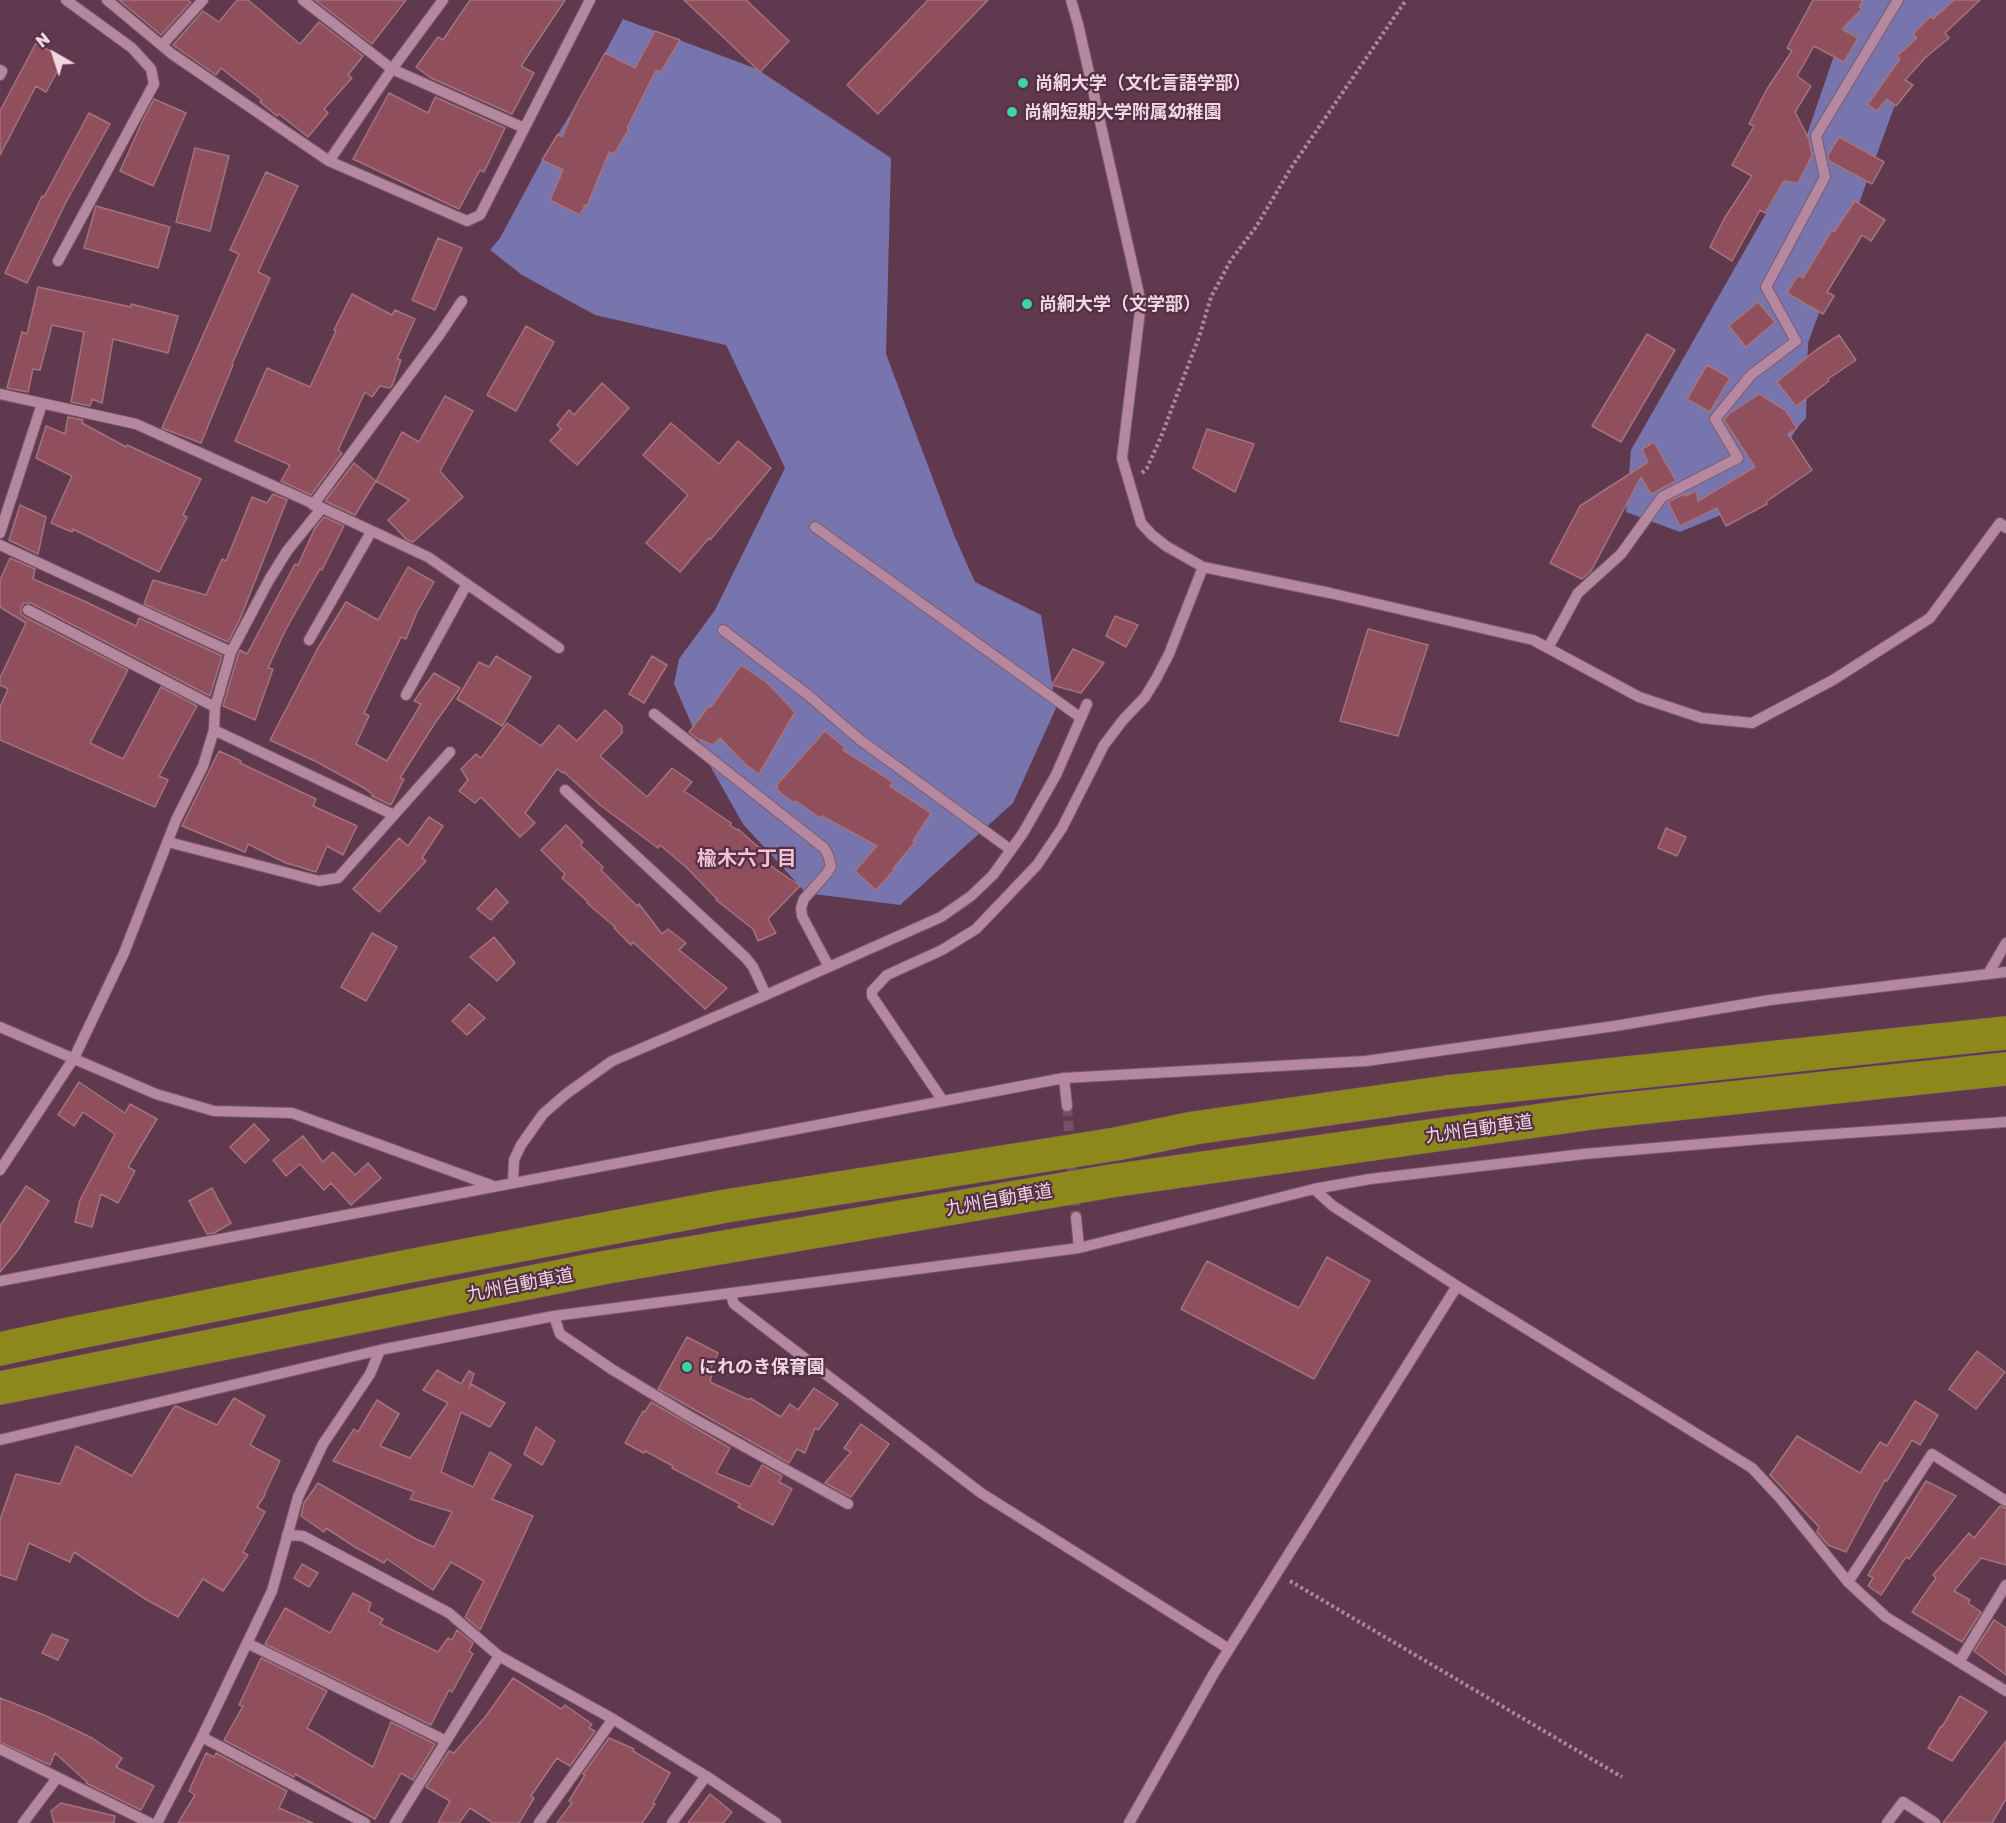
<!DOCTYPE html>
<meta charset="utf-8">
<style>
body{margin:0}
#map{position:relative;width:2006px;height:1823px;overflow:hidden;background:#60394e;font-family:"Golos Text",sans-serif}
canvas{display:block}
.north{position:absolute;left:24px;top:24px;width:60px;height:60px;-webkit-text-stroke:4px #552f44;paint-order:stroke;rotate:321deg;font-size:16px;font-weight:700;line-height:24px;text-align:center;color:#f0d7e3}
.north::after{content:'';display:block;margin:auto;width:21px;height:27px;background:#f0d7e3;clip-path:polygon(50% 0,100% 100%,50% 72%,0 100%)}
</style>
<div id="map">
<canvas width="2006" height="1823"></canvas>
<div class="north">N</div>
</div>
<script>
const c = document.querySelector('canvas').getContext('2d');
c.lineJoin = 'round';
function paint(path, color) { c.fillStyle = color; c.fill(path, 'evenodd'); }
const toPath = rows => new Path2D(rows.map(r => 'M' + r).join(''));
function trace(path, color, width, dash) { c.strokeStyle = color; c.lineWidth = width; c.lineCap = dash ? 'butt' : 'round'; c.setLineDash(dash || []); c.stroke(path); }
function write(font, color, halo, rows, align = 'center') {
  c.font = font + ' "Golos Text","Noto Sans JP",sans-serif'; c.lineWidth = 4.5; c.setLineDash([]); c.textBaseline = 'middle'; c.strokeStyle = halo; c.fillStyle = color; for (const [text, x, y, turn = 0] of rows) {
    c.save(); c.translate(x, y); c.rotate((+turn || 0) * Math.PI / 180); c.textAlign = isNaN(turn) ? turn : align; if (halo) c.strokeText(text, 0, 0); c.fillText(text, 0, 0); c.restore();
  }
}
paint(toPath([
 [1853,0,1972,0,1911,61,1808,343,1806,418,1797,428,1752,502,1680,532,1626,512,1631,450,1801,152],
 [623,19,757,69,891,158,886,354,954,535,975,582,1041,615,1056,708,1013,803,900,905,806,893,743,824,708,762,674,684,679,659,715,610,785,468,726,345,595,315,522,275,490,250,500,238,542,160,584,92]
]), '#7874ad');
const building = toPath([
 [119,0,188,0,191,2,161,35,119,0],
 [237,0,248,0,300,44,319,22,363,56,348,75,352,78,324,109,328,113,308,137,279,114,277,116,260,102,262,100,221,68,216,75,173,45,203,11,219,22,237,0],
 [315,0,406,0,372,44,315,0],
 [470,0,565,0,521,66,534,73,512,114,431,78,416,67,438,37,443,40,470,0],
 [684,0,746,0,789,41,760,72,684,0],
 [928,0,988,0,878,114,847,85,928,0],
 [1813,0,1863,0,1859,7,1862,9,1842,29,1858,38,1844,62,1814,46,1797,76,1811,86,1795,112,1809,139,1812,155,1798,183,1784,181,1765,213,1760,210,1732,261,1710,247,1724,219,1752,176,1732,165,1754,126,1749,124,1767,89,1792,51,1787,48,1813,0],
 [1954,0,1980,0,1945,33,1949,38,1926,57,1905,80,1913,85,1896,106,1887,99,1877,111,1868,104,1900,59,1897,56,1917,38,1913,34,1931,16,1933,19,1954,0],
 [655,31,680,40,661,72,656,70,627,128,629,129,614,154,609,152,587,206,585,205,580,215,550,200,563,170,542,160,558,134,562,137,575,107,605,53,635,68,655,31],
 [36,43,64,59,46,92,36,86,0,155,0,111,36,43],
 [389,93,428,113,435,97,505,128,484,172,480,170,459,209,353,159,389,93],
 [154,99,186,113,153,186,120,171,142,122,154,99],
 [89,113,110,124,66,202,27,283,5,273,42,196,44,197,89,113],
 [1839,137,1884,162,1872,184,1829,161,1828,155,1839,137],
 [195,148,229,156,210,231,176,222,195,148],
 [266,172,298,186,258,272,270,278,232,364,233,365,201,443,162,428,239,254,230,250,266,172],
 [1855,201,1885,220,1871,241,1862,235,1827,292,1834,296,1823,314,1787,293,1798,275,1803,278,1832,230,1834,232,1855,201],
 [96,206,170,227,158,268,84,248,96,206],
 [438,238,462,248,435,310,412,300,438,238],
 [38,287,131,307,131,304,178,316,168,353,113,339,102,403,92,399,90,406,71,402,84,332,52,325,40,370,33,369,28,392,7,388,22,332,27,334,38,287],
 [352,294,392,315,395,310,415,319,397,359,401,360,392,386,390,388,380,386,372,397,365,392,338,450,342,453,311,495,281,481,290,465,235,441,267,368,310,387,336,331,334,330,352,294],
 [1758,302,1775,322,1746,347,1729,326,1758,302],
 [526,326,554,342,516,411,487,395,526,326],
 [1647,334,1675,350,1621,442,1592,426,1647,334],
 [1839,335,1856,360,1828,379,1829,381,1796,406,1777,382,1816,350,1839,335],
 [1707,365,1730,378,1710,412,1687,399,1707,365],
 [602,383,629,408,577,465,550,441,561,429,557,425,569,410,574,415,602,383],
 [1759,394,1785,410,1797,428,1788,434,1812,470,1766,502,1767,504,1726,526,1717,508,1680,526,1668,502,1684,494,1685,496,1696,491,1698,501,1755,467,1724,420,1729,414,1759,394],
 [445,396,473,411,440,471,463,497,413,542,406,539,388,520,409,500,376,481,402,432,419,442,445,396],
 [68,417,83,420,82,423,126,447,127,445,201,479,183,515,187,517,159,572,73,529,72,532,51,523,72,476,36,458,46,426,65,434,68,417],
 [671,423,719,464,738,441,771,468,710,540,709,538,680,572,646,543,688,495,643,455,671,423],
 [1207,429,1254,444,1235,492,1193,468,1207,429],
 [1654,442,1676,481,1651,494,1641,477,1591,571,1582,579,1550,563,1580,506,1648,462,1642,449,1654,442],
 [354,463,376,481,355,515,325,501,354,463],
 [273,494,287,500,240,619,228,642,144,604,153,580,206,595,222,559,226,561,252,497,267,503,273,494],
 [20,505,46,517,38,554,9,540,20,505],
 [324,517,344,526,322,570,320,569,285,631,268,668,273,669,255,720,223,706,238,655,240,650,247,654,295,564,298,565,315,528,324,517],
 [10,558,35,569,33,579,84,601,136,626,139,618,222,656,210,696,31,603,24,603,21,607,21,614,25,617,128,670,90,743,123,759,161,687,197,706,159,776,168,780,155,807,0,740,0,707,8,689,0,685,0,678,26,623,0,607,0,580,10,558],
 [408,567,434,582,417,612,406,639,401,637,364,713,369,716,356,744,387,761,421,704,414,701,434,673,460,688,435,723,400,778,404,779,391,805,372,796,373,795,364,788,317,762,270,740,318,648,346,602,378,620,408,567],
 [1115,616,1138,625,1126,647,1106,636,1115,616],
 [1368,629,1428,645,1398,736,1340,721,1368,629],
 [1073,649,1104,663,1081,693,1052,685,1073,649],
 [496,656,531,677,502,726,457,699,479,662,489,667,496,656],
 [652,656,667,665,644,703,629,694,652,656],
 [741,665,766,682,795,712,759,774,745,764,720,738,713,745,696,738,689,732,709,706,711,707,741,665],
 [605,710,622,726,622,733,600,756,647,797,672,768,692,782,684,791,731,823,730,825,737,830,738,829,757,846,769,853,764,861,800,886,768,919,776,933,758,941,753,929,716,900,717,899,687,868,660,845,658,848,600,805,564,772,563,773,557,769,525,813,535,823,520,837,481,797,475,803,459,791,468,780,461,769,476,754,481,758,507,723,541,746,559,725,577,741,605,710],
 [825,731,845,748,843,750,893,782,890,786,931,813,913,841,915,842,893,869,894,870,876,890,855,871,877,846,822,816,820,818,796,801,794,803,776,789,778,787,776,786,825,731],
 [219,751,241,761,240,763,316,799,313,806,357,826,343,855,327,846,316,872,286,863,248,844,245,852,182,826,219,751],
 [429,817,443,826,422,858,426,861,379,912,353,889,399,838,408,846,429,817],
 [566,825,583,842,580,845,603,867,601,870,637,906,639,904,662,934,668,929,686,943,679,950,727,988,705,1009,633,942,631,945,614,928,615,927,587,903,588,902,562,878,565,874,541,850,566,825],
 [1666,828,1686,837,1677,856,1658,848,1666,828],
 [496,889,508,902,491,920,477,909,496,889],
 [372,933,397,947,366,1001,341,987,372,933],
 [494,937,515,963,497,981,470,957,494,937],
 [469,1004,485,1018,467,1035,452,1021,469,1004],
 [79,1082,125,1113,130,1104,157,1119,128,1167,135,1171,118,1203,101,1194,92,1227,75,1222,80,1200,115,1134,83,1112,74,1126,58,1115,79,1082],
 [254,1124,269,1140,245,1163,230,1147,254,1124],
 [303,1136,323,1162,333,1152,355,1175,368,1163,381,1178,351,1205,331,1183,324,1190,300,1164,286,1176,273,1160,303,1136],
 [26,1186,49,1201,18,1250,0,1272,0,1226,26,1186],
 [212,1188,231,1223,214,1233,207,1234,189,1201,212,1188],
 [1327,1257,1370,1281,1314,1379,1181,1309,1207,1261,1299,1308,1327,1257],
 [687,1337,718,1353,709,1372,712,1374,710,1382,749,1400,750,1398,781,1417,790,1404,798,1410,814,1388,838,1404,818,1430,815,1428,805,1453,797,1449,789,1463,658,1389,687,1337],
 [1977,1351,2005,1372,1976,1409,1949,1389,1977,1351],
 [437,1370,461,1384,469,1371,474,1374,469,1388,471,1384,505,1403,490,1427,461,1412,441,1472,473,1487,490,1452,511,1465,492,1499,533,1516,480,1630,465,1617,484,1581,451,1562,433,1590,387,1559,384,1563,355,1547,326,1528,324,1532,301,1516,304,1503,318,1483,416,1539,434,1547,452,1512,410,1499,414,1492,333,1461,354,1429,358,1432,377,1400,399,1414,380,1446,410,1458,448,1403,423,1390,437,1370],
 [234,1398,265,1416,250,1445,280,1461,264,1495,265,1495,257,1507,265,1512,243,1552,248,1555,223,1591,203,1579,178,1617,147,1600,74,1552,70,1562,29,1543,16,1580,0,1575,0,1520,16,1474,60,1484,76,1446,132,1476,174,1407,176,1406,217,1425,234,1398],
 [1915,1401,1938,1415,1920,1445,1912,1440,1887,1481,1885,1480,1846,1552,1828,1545,1817,1532,1819,1527,1770,1475,1797,1436,1860,1473,1880,1442,1887,1446,1915,1401],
 [651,1402,730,1448,716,1473,750,1487,762,1465,782,1476,779,1482,792,1489,773,1525,738,1507,740,1504,672,1468,673,1466,645,1451,644,1453,625,1443,643,1411,645,1412,651,1402],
 [861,1424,889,1444,851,1497,825,1483,851,1452,844,1448,861,1424],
 [536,1427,555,1441,542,1465,524,1454,536,1427],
 [1926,1481,1956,1496,1909,1559,1906,1557,1881,1595,1868,1586,1873,1578,1868,1575,1926,1481],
 [2000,1506,2006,1508,2006,1565,1981,1558,1954,1591,1970,1600,1968,1603,1981,1612,1962,1642,1912,1612,1936,1578,1933,1575,1969,1533,1974,1538,2000,1506],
 [302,1564,318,1573,309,1587,294,1578,302,1564],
 [353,1593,371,1603,368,1611,383,1619,380,1624,438,1652,448,1638,452,1640,457,1630,473,1643,469,1651,473,1654,452,1692,449,1690,431,1725,265,1644,285,1608,330,1633,353,1593],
 [1994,1620,2006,1628,2006,1675,1974,1651,1994,1620],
 [52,1634,68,1640,58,1660,42,1653,52,1634],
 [261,1658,327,1691,307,1728,373,1767,391,1722,435,1744,413,1780,401,1773,375,1819,295,1774,294,1777,224,1740,243,1706,239,1705,261,1658],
 [513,1678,561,1709,565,1705,592,1724,589,1728,595,1731,570,1766,557,1758,531,1796,534,1798,519,1823,493,1823,470,1808,459,1823,438,1823,450,1801,426,1787,449,1751,454,1753,486,1716,513,1678],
 [1960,1696,1987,1712,1952,1761,1928,1748,1941,1726,1942,1727,1960,1696],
 [0,1698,44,1715,92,1738,122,1758,116,1767,154,1786,141,1810,86,1783,87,1782,55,1753,50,1765,0,1742,0,1698],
 [609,1738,634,1749,633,1751,670,1773,653,1803,655,1804,642,1823,557,1823,572,1803,569,1801,585,1775,583,1774,609,1738],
 [2006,1741,2006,1799,1992,1823,1943,1823,2006,1741],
 [206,1753,214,1757,216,1753,287,1791,279,1808,313,1823,178,1823,195,1795,189,1791,206,1753],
 [710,1794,732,1812,723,1823,688,1823,710,1794],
 [61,1803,115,1816,114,1823,54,1823,51,1811,61,1803]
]);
paint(building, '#8f4f5d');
trace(building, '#a4737c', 1.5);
trace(toPath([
 [1067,1106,1076,1217]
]), '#765164', 10, [10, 5]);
const minor = toPath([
 [107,0,172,54,329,161,467,221,480,215,590,0],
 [303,0,392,69,524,128],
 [1071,0,1078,24,1141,303,1122,458,1141,523,1152,535,1166,546,1203,567,1330,593,1533,640,1639,697,1702,718,1752,723,1833,680,1930,618,2000,523,2006,528],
 [162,45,203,0],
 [0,70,2,71,0,75],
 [329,161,392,69,443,0],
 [58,261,154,84,151,69,132,48,66,0],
 [0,394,136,424,305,500,428,557,559,648],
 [313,505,440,334,462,301],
 [815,527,1081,718],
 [0,533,42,404],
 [0,545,231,652],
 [28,610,215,707],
 [723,630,808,695,859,739,1011,850],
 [309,640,371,532],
 [1548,648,1578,593,1621,554,1662,497,1738,458,1715,419,1751,375,1796,341,1766,287,1825,177,1816,136,1898,0],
 [406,695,467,584],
 [654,714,824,848,828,855,831,866,827,873,804,899,801,908,802,916,829,967],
 [214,730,394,815],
 [565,790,746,958,753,967,766,995],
 [168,842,319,881,338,878,450,752],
 [1988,974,2006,943],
 [0,1027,156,1094,214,1111,292,1113,493,1186],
 [1064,1078,1067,1106],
 [943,1101,872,996,872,991,887,975,942,950,976,929,1037,865,1062,828,1104,745,1123,720,1145,697,1156,679,1169,654,1203,567],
 [0,1170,74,1058,124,953,176,820,203,766,214,730,215,707,231,652,269,580,287,551,321,509],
 [513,1182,514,1160,521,1145,543,1114,566,1094,612,1061,766,995,941,917,971,896,993,875,1023,833,1056,775,1087,704],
 [1314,1189,1333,1206,1457,1286,1752,1468,1780,1498,1848,1582,1886,1617,2006,1691],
 [1076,1217,1079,1248],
 [0,1281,1064,1078,1366,1061,1615,1026,1770,1000,2006,972],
 [730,1293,734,1304,981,1493,1229,1649],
 [554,1316,560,1334,613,1370,689,1416,848,1504],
 [0,1440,380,1350,554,1316,1079,1248,1314,1189,1370,1179,1584,1154,1761,1139,2006,1122],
 [287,1535,303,1536,449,1613,499,1656,613,1719,706,1776,776,1823],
 [1848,1582,1932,1454,2006,1501],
 [249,1644,446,1741],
 [1959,1662,2006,1585],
 [202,1737,365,1823],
 [0,1749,150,1823],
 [23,1823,57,1778],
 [157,1823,202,1737,272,1591,298,1497,323,1444,370,1374,380,1350],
 [395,1823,499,1656],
 [539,1823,613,1719],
 [672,1823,706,1776],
 [1129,1823,1214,1673,1457,1286],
 [1887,1823,1903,1802,1935,1823]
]);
const highway = toPath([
 [0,1349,74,1333,404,1267,726,1206,1116,1144,1194,1128,1447,1092,2006,1033],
 [0,1388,602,1268,1111,1181,1599,1112,2006,1069]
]);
trace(minor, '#7b5a6c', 12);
trace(highway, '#7b5a6c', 34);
trace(toPath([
 [1142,473,1147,468,1161,437,1199,337,1211,297,1231,260,1256,227,1291,168,1406,0],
 [1290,1581,1622,1777]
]), '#aa8a9a', 4, [3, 3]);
trace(minor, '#b5889f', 10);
trace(highway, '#8d881c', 33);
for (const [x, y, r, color] of [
 [1023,83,6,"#3dd4a3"],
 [1012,112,6,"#3dd4a3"],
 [1027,304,6,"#3dd4a3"],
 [687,1367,6,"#3dd4a3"]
]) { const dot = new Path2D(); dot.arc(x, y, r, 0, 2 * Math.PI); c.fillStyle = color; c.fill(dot); trace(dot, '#552f44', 2); }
write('bold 18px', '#f0d7e3', '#552f44', [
 ["尚絅大学（文化言語学部）",1035,83],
 ["尚絅短期大学附属幼稚園",1024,112],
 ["尚絅大学（文学部）",1039,304],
 ["にれのき保育園",699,1367]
], 'left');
write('18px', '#f0d7e3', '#552f44', [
 ["九州自動車道",1479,1129,-8],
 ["九州自動車道",999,1200,-10],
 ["九州自動車道",520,1285,-11]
]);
write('bold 20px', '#f1c1d9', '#552f44', [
 ["楡木六丁目",747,859]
]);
</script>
